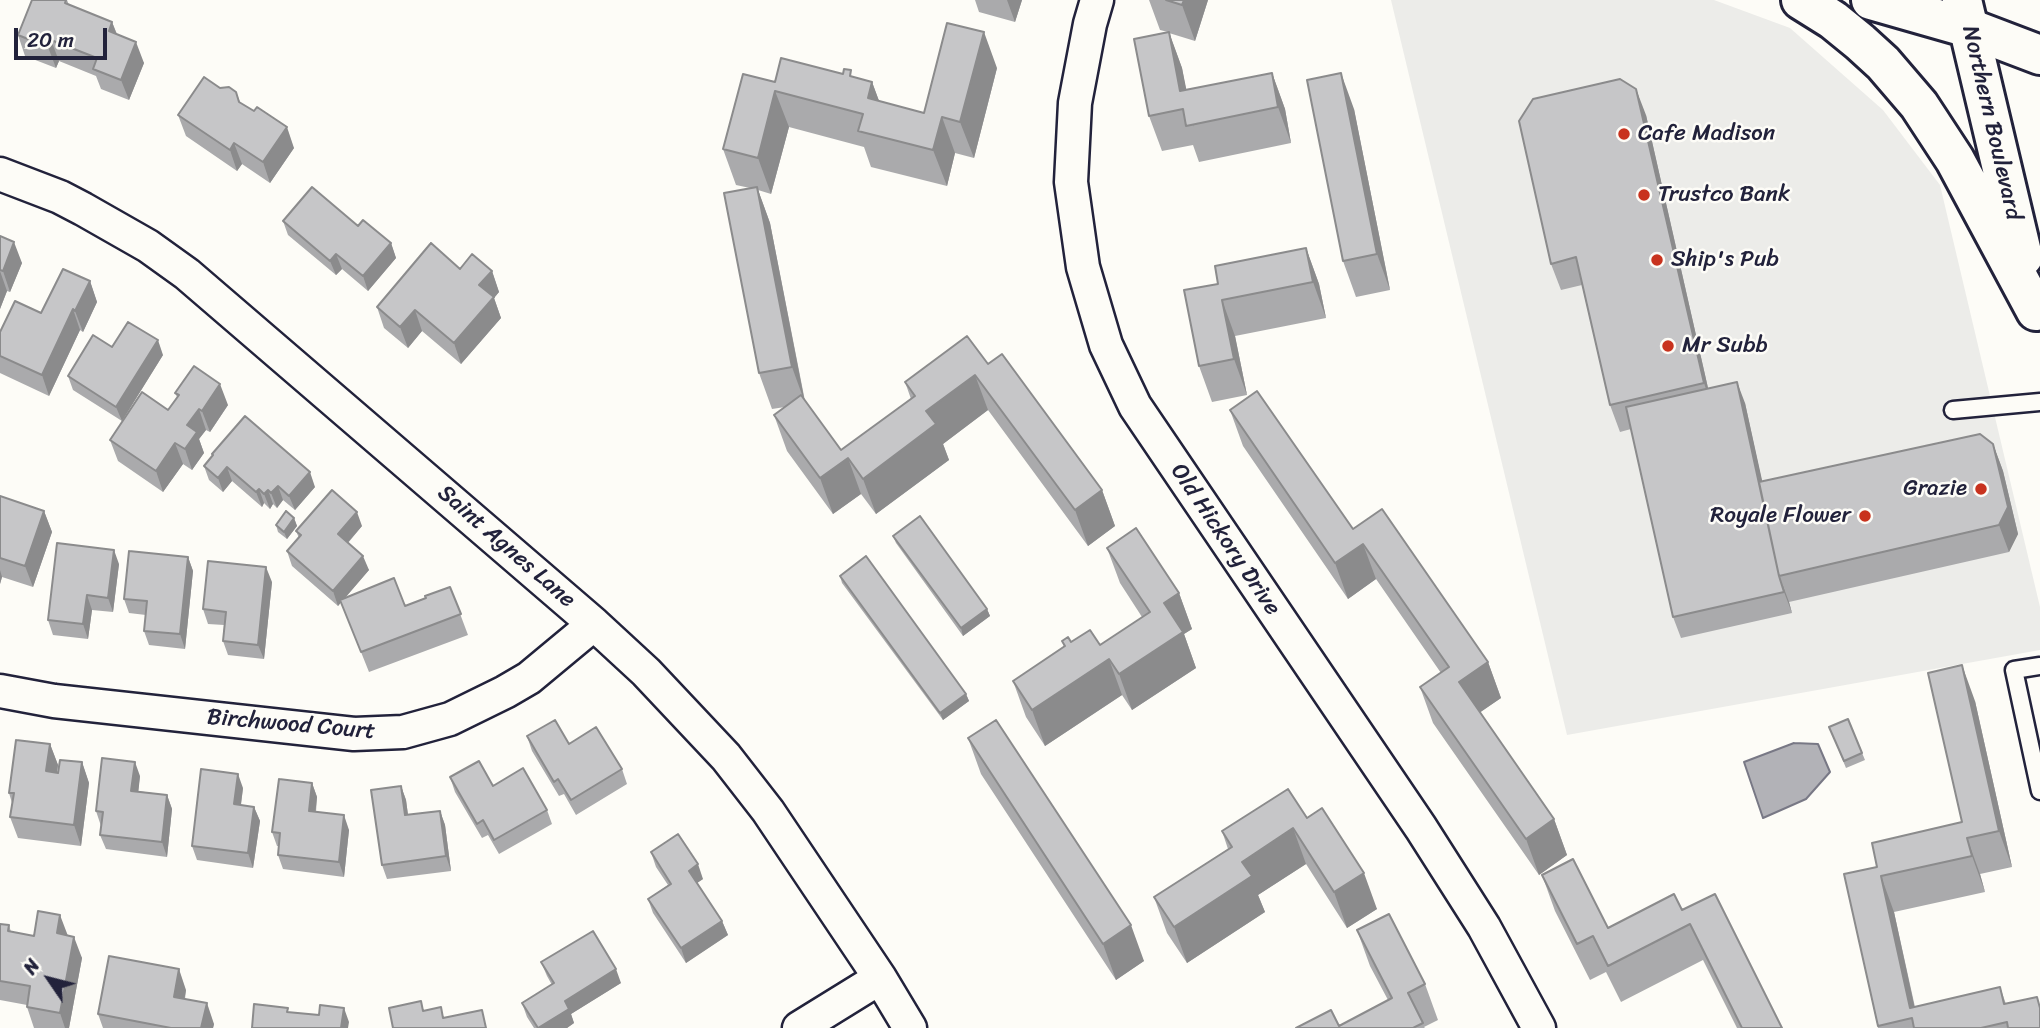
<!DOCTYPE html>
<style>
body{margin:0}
#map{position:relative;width:2040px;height:1028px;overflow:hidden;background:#fdfcf7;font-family:Sriracha,sans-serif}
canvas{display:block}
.north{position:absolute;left:14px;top:944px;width:70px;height:70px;-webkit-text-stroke:5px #fdfcf7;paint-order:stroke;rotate:305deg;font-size:19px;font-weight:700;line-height:28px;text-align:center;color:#22223b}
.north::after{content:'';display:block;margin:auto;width:24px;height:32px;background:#22223b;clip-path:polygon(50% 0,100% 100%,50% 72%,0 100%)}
.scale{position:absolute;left:14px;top:28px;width:93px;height:32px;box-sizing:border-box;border:4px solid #22223b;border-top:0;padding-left:9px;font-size:21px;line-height:24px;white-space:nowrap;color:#22223b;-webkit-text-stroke:5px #fdfcf7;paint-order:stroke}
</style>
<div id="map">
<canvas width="2040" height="1028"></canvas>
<div class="north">N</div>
<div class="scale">20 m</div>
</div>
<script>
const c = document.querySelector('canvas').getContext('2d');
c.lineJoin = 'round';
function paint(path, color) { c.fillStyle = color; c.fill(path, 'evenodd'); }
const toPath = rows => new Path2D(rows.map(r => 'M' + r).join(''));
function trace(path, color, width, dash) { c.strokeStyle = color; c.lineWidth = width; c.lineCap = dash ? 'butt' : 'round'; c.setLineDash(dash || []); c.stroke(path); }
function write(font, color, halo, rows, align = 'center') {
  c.font = font + ' Sriracha,sans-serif'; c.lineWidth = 5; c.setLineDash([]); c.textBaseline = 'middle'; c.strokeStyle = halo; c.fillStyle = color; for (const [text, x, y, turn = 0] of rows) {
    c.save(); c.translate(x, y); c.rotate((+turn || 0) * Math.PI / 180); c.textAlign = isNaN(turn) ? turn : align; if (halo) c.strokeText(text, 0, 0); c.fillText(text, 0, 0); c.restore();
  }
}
paint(toPath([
 [1391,0,1714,0,1790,28,1883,110,1940,185,2040,607,2040,650,1567,735]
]), '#ecece9');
const water = toPath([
 [1794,743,1818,744,1830,772,1806,799,1763,818,1744,762,1794,743]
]);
paint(water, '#b2b2b7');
trace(water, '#787885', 2);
const lane = toPath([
 [1953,410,2040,402],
 [2040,666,2014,670,2040,791]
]);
const street = toPath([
 [1097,0,1090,24,1075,103,1071,182,1083,267,1106,345,1135,406,1421,828,1484,927,1539,1028],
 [0,174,60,197,83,209,148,246,187,274,594,624,646,672,726,757,768,811,880,978,910,1028],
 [0,691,54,701,354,734,403,732,450,719,505,692,529,678,594,624],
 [799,1028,880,978]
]);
const secondary = toPath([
 [1801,0,1833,20,1860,42,1883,63,1919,105,1955,160,2036,311],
 [1871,0,1969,28],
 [1962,0,2023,257]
]);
const highway = toPath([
 [1969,28,2040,55]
]);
trace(lane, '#22223b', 21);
trace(street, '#22223b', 37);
trace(secondary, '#22223b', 44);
trace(highway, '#22223b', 44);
trace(lane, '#fdfcf7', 16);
trace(street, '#fdfcf7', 32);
trace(secondary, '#fdfcf7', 38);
trace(highway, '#fdfcf7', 38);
paint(toPath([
 [32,0,67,0,69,5,112,22,117,34,144,63,129,100,101,89,96,76,59,61,56,68,25,56,18,35],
 [975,0,1022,0,1015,22,979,12],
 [1149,0,1208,0,1195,41,1169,33,1182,68,1186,90,1272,73,1285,109,1291,143,1199,162,1193,145,1162,151,1149,116,1168,32,1160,30],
 [997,68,974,158,955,153,947,186,871,167,864,147,789,127,771,194,758,190,770,223,805,401,841,450,911,399,905,382,988,364,1102,490,1115,526,1088,546,988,410,943,444,949,460,876,514,861,494,833,514,787,451,774,415,785,407,772,409,759,373,750,188,736,185,723,149,775,82,843,74,872,82,879,101,924,113],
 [220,88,236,92,240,102,294,148,270,183,242,164,237,171,186,136,178,115],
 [1354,109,1390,290,1356,297,1343,261],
 [1646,115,1708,388,1745,403,1762,482,1993,444,2003,471,2018,534,2009,552,1789,602,1792,613,1681,638,1673,617,1631,429,1620,432,1610,405,1582,285,1561,290,1551,264],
 [283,221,358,226,391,243,396,258,368,291,342,269,336,275,288,235],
 [0,236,22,263,10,292,7,291,0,309],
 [1306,248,1319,284,1326,318,1235,336,1247,395,1212,402,1199,366,1218,284],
 [460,269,492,271,499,292,494,298,501,318,461,364,422,331,408,348,384,328,377,307],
 [90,281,97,302,83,332,80,330,49,396,0,373,0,332,41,313],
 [112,347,163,355,122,421,73,390,68,376],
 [175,393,228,405,210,432,206,430,199,439,204,453,192,470,183,464,163,492,118,461,110,440,168,410,177,397],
 [1230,410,1488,662,1501,698,1480,712,1554,819,1567,855,1539,875,1433,723,1420,687,1441,673,1376,579,1348,599,1243,446],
 [212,454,315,487,295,510,283,500,277,508,273,504,270,509,264,503,262,507,232,481,223,492,209,480,204,466,213,456],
 [0,496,44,511,52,532,33,587,2,577,0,584],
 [294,518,297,526,287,539,278,532,276,525],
 [362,526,348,543,369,570,345,598,405,606,426,598,450,587,468,635,369,672,341,602,338,606,292,566,287,551,299,538,296,531],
 [893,536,987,609,990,616,963,636,896,543],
 [1107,548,1179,593,1192,629,1184,634,1196,668,1132,710,1122,695,1045,746,1026,717,1013,681,1064,647,1062,641,1100,645,1142,617,1120,583],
 [188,557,193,571,185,649,149,645,144,631,146,615,129,613,124,599],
 [119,564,113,612,92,610,88,639,53,635,48,620],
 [840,576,966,694,969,701,943,720,842,583],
 [272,582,264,659,228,655,223,641,224,625,208,624,203,609],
 [1975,701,2012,867,1980,874,1985,892,1894,912,1915,1007,2000,987,2006,1004,2040,1028,1878,1028,1844,874,1877,867,1962,822],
 [1848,719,1865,760,1846,768,1829,727],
 [527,736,569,744,622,769,627,784,576,815,564,794,559,796,532,751],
 [968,738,1144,961,1116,980,981,774],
 [50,744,58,765,57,773,82,762,89,783,81,846,18,838,10,817,12,803,9,793],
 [140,776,138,791,167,795,172,809,167,857,106,849,100,835,101,826,96,811],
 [450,777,493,786,547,810,552,824,499,854,488,835,482,838,455,792],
 [312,783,317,797,316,812,349,830,344,877,283,869,278,855,279,846,277,846,272,832],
 [401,786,406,800,408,815,440,811,445,825,451,871,387,879,382,865],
 [243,788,241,805,254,807,260,821,253,868,197,860,192,846],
 [1307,818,1377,909,1347,928,1306,864,1258,895,1265,912,1187,963,1167,933,1154,897,1228,849,1222,831],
 [651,852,703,879,697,883,722,921,728,935,686,963,653,913,648,899,668,885,656,867],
 [1542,875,1608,928,1682,910,1782,1028,1737,1028,1703,960,1621,1002,1606,972,1590,980,1555,911],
 [0,924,9,925,11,932,34,936,67,935,82,958,69,1028,34,1028,27,1007,27,1005,0,1000],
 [1357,930,1425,984,1438,1020,1424,1027,1425,1028,1296,1028,1339,1026,1388,1000,1370,966],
 [541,962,621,983,571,1014,574,1023,567,1028,534,1028,527,1017,522,1003,552,985,547,976],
 [186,990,185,999,214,1024,213,1028,103,1028,98,1014]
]), '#aaaaac');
paint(toPath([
 [1007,0,1022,0,1015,22],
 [1184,0,1208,0,1195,41,1182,5],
 [112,22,120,43,109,31],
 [984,32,997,68,974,158,960,122],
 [1169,32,1182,68,1194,127,1180,91],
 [51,40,59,61,56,68,48,47],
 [136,42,144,63,129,100,121,80],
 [1272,73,1285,109,1291,143,1278,107],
 [1341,73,1354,109,1390,290,1377,254],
 [872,82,885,117,868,98],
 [1636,89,1646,115,1713,410,1704,383],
 [775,91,789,127,771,194,758,158],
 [942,117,955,153,947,186,933,150],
 [287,127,294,148,270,183,263,162],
 [234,143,242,164,237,171,230,150],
 [757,187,770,223,805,403,792,367],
 [14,242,22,263,10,292,3,271],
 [391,243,396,258,368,291,363,276],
 [1306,248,1319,284,1326,318,1313,282],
 [336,254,342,269,336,275,330,261],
 [0,271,7,291,0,309],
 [492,271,499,292,494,298,501,318,461,364,454,343,479,285],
 [90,281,97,302,83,332,75,311],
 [1222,300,1235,336,1247,395,1234,359],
 [73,309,80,330,49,396,42,375],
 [415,310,422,331,408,348,400,327],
 [158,340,163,355,122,421,116,407],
 [975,375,988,410,943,444,949,460,876,514,863,479,926,411],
 [1737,382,1745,403,1783,575,1780,575],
 [220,384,228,405,210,432,202,411],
 [199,409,206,430,199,439,204,453,192,470,185,449,187,425],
 [175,443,183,464,163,492,156,471],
 [1993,444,2003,471,2018,534,2009,552,1999,525],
 [848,458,861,494,833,514,820,478],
 [227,467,232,481,223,492,218,478],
 [310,472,315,487,295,510,289,496],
 [278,486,283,500,277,508,271,493],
 [259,489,264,503,262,507,256,492],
 [268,490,273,504,270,509,264,494],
 [1102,490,1115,526,1088,546,1075,510],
 [44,511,52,532,33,587,25,566],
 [357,512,362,526,343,548,338,534],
 [294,518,297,526,287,539,284,532],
 [1363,544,1376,579,1348,599,1335,563],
 [114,550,119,564,113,612,108,598],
 [363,556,369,570,338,606,333,591],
 [188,557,193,571,185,649,180,634],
 [266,567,272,582,264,659,258,645],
 [0,570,2,577,0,584],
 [1782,583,1789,602,1792,613,1784,592],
 [1179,593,1192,629,1184,634,1196,668,1132,710,1119,674,1164,603],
 [87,595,92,610,88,639,83,624],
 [987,609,990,616,963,636,961,628],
 [1109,659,1122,695,1045,746,1032,710],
 [1488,662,1501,698,1472,718,1459,682],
 [1962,665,1975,701,2012,867,1999,831],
 [966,694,969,701,943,720,940,713],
 [50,744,58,765,54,792,46,771],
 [82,762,89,783,81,846,74,825],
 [135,762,140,776,137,805,131,791],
 [238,774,243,788,239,818,234,804],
 [312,783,317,797,314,825,309,811],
 [401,786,406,800,410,830,405,815],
 [167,795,172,809,167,857,162,842],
 [254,807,260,821,253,868,248,853],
 [440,811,445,825,451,871,446,856],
 [344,815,349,830,344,877,339,862],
 [1554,819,1567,855,1539,875,1526,839],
 [1293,828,1306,864,1258,895,1265,912,1187,963,1174,927,1242,862],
 [1967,838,1980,874,1985,892,1972,856],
 [698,864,703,879,694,885,689,871],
 [1364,873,1377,909,1347,928,1334,892],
 [1881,876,1894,912,1919,1028,1910,1008],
 [60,915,68,936,57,933],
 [722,921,728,935,686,963,681,948],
 [1131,925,1144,961,1116,980,1103,944],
 [74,937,82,958,69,1028,65,1028,60,1013],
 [179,969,186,990,181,1018,174,997],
 [616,969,621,983,571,1014,574,1023,567,1028,538,1028,565,1001],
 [207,1003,214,1024,213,1028,201,1028],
 [344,1008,349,1022,348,1028,341,1028]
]), '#8b8b8c');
const building = toPath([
 [32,0,66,0,65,3,112,22,109,31,136,42,121,80,93,69,97,58,51,40,48,47,18,35,32,0],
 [1166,0,1184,0,1182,5,1166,0],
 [947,23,984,32,960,122,942,117,933,150,858,131,863,114,775,91,758,158,723,149,743,74,775,82,781,58,843,74,844,69,851,70,850,76,872,82,868,98,924,113,947,23],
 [1169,32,1180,91,1272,73,1278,107,1186,126,1183,109,1149,116,1134,39,1169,32],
 [1341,73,1377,254,1343,261,1307,80,1341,73],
 [204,77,220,88,229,87,236,92,239,102,254,111,257,107,287,127,263,162,234,143,230,150,178,115,204,77],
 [1620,79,1636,89,1704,383,1610,405,1576,257,1551,264,1519,121,1533,99,1620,79],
 [312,187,358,226,363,220,391,243,363,276,336,254,330,261,283,221,312,187],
 [757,187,792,367,759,373,724,193,757,187],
 [0,236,14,242,3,271,0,270,0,236],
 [431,243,460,269,472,254,492,271,479,285,494,297,454,343,415,310,400,327,377,307,431,243],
 [1306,248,1313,282,1222,300,1234,359,1199,366,1184,290,1218,284,1215,266,1306,248],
 [63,269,90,281,75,311,73,309,42,375,0,356,0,332,15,301,41,313,63,269],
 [128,322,158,340,116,407,68,376,93,335,112,347,128,322],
 [967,336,988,364,1002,354,1102,490,1075,510,975,375,926,411,936,424,863,479,848,458,820,478,774,415,801,395,841,450,915,396,905,382,967,336],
 [194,366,220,384,202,411,199,409,187,425,197,432,185,449,175,443,156,471,110,440,142,392,168,410,179,395,175,393,194,366],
 [1737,382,1779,576,1784,592,1673,617,1626,407,1737,382],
 [1257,391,1353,529,1382,509,1488,662,1459,682,1554,819,1526,839,1420,687,1449,667,1363,544,1335,563,1230,410,1257,391],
 [245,416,310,472,289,496,278,486,271,493,268,490,264,494,259,489,256,492,227,467,218,478,204,466,213,455,212,454,245,416],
 [1980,434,1993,444,2008,507,1999,525,1779,576,1759,482,1980,434],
 [332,490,357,512,338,534,363,556,333,591,287,551,301,535,296,531,332,490],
 [0,496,44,511,25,566,0,558,0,496],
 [286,511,294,518,284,532,276,525,286,511],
 [920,516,987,609,961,628,893,536,920,516],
 [1136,528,1179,593,1164,603,1183,632,1119,674,1109,659,1032,710,1013,681,1065,646,1062,641,1068,637,1071,642,1090,630,1100,645,1150,612,1107,548,1136,528],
 [57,543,114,550,108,598,87,595,83,624,48,620,57,543],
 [129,551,188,557,180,634,144,631,147,601,124,599,129,551],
 [866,556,966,694,940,713,840,576,866,556],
 [208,561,266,567,258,645,223,641,226,612,203,609,208,561],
 [394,578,405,606,426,598,425,596,450,587,461,614,361,652,340,600,394,578],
 [1962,665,1999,831,1967,838,1972,856,1881,876,1910,1008,2000,987,2004,1004,2037,997,2040,1008,2040,1028,2008,1028,2007,1022,1981,1028,1914,1028,1912,1018,1878,1026,1844,874,1877,867,1872,843,1962,822,1928,673,1962,665],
 [1848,719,1862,753,1844,761,1829,727,1848,719],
 [555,720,569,744,596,727,622,769,571,800,558,779,554,782,527,736,555,720],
 [996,720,1131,925,1103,944,968,738,996,720],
 [16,740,50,744,46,771,58,773,60,760,82,762,74,825,10,817,14,793,9,793,16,740],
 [102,758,135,762,131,791,167,795,162,842,100,835,103,812,96,811,102,758],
 [479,761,493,786,523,768,547,810,494,840,483,820,477,824,450,777,479,761],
 [201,769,238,774,234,804,254,807,248,853,192,846,201,769],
 [279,779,312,783,309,811,344,815,339,862,278,855,280,833,272,832,279,779],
 [401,786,405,815,440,811,446,856,382,865,371,790,401,786],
 [1288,789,1307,818,1322,808,1364,873,1334,892,1293,828,1242,862,1252,876,1174,927,1154,897,1232,847,1222,831,1288,789],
 [678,834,698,864,689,871,722,921,681,948,648,899,671,884,651,852,678,834],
 [1573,859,1608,928,1674,894,1682,910,1715,894,1782,1028,1742,1028,1690,924,1608,966,1593,936,1577,944,1542,875,1573,859],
 [38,911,60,915,57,933,74,937,60,1013,27,1007,30,986,0,981,0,924,9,925,8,931,34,936,38,911],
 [1389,914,1425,984,1408,993,1423,1023,1413,1028,1296,1028,1331,1010,1339,1026,1392,998,1357,930,1389,914],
 [593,931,616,969,565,1001,569,1009,538,1028,522,1003,554,983,541,962,593,931],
 [109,956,179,969,174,997,207,1003,201,1028,171,1028,98,1014,109,956],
 [421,1001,423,1011,441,1007,443,1018,482,1010,486,1028,393,1028,389,1008,421,1001],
 [254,1004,288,1008,287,1012,319,1015,320,1005,344,1008,341,1028,252,1028,254,1004]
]);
paint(building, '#c6c6c8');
trace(building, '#8b8b8c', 2);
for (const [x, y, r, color] of [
 [1624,134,7,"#c8321e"],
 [1644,195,7,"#c8321e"],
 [1657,260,7,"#c8321e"],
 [1668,346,7,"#c8321e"],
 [1981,489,7,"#c8321e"],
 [1865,516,7,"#c8321e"]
]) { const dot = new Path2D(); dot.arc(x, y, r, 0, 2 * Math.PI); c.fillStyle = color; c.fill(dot); trace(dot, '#fdfcf7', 2.5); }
write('23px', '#22223b', '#fdfcf7', [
 ["Northern Boulevard",1991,123,77],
 ["Old Hickory Drive",1225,540,56],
 ["Saint Agnes Lane",506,547,41],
 ["Birchwood Court",291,725,5]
]);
write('23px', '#22223b', '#fdfcf7', [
 ["Cafe Madison",1638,134],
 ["Trustco Bank",1658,195],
 ["Ship's Pub",1671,260],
 ["Mr Subb",1682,346],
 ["Grazie",1967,489,"right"],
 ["Royale Flower",1851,516,"right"]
], 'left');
</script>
